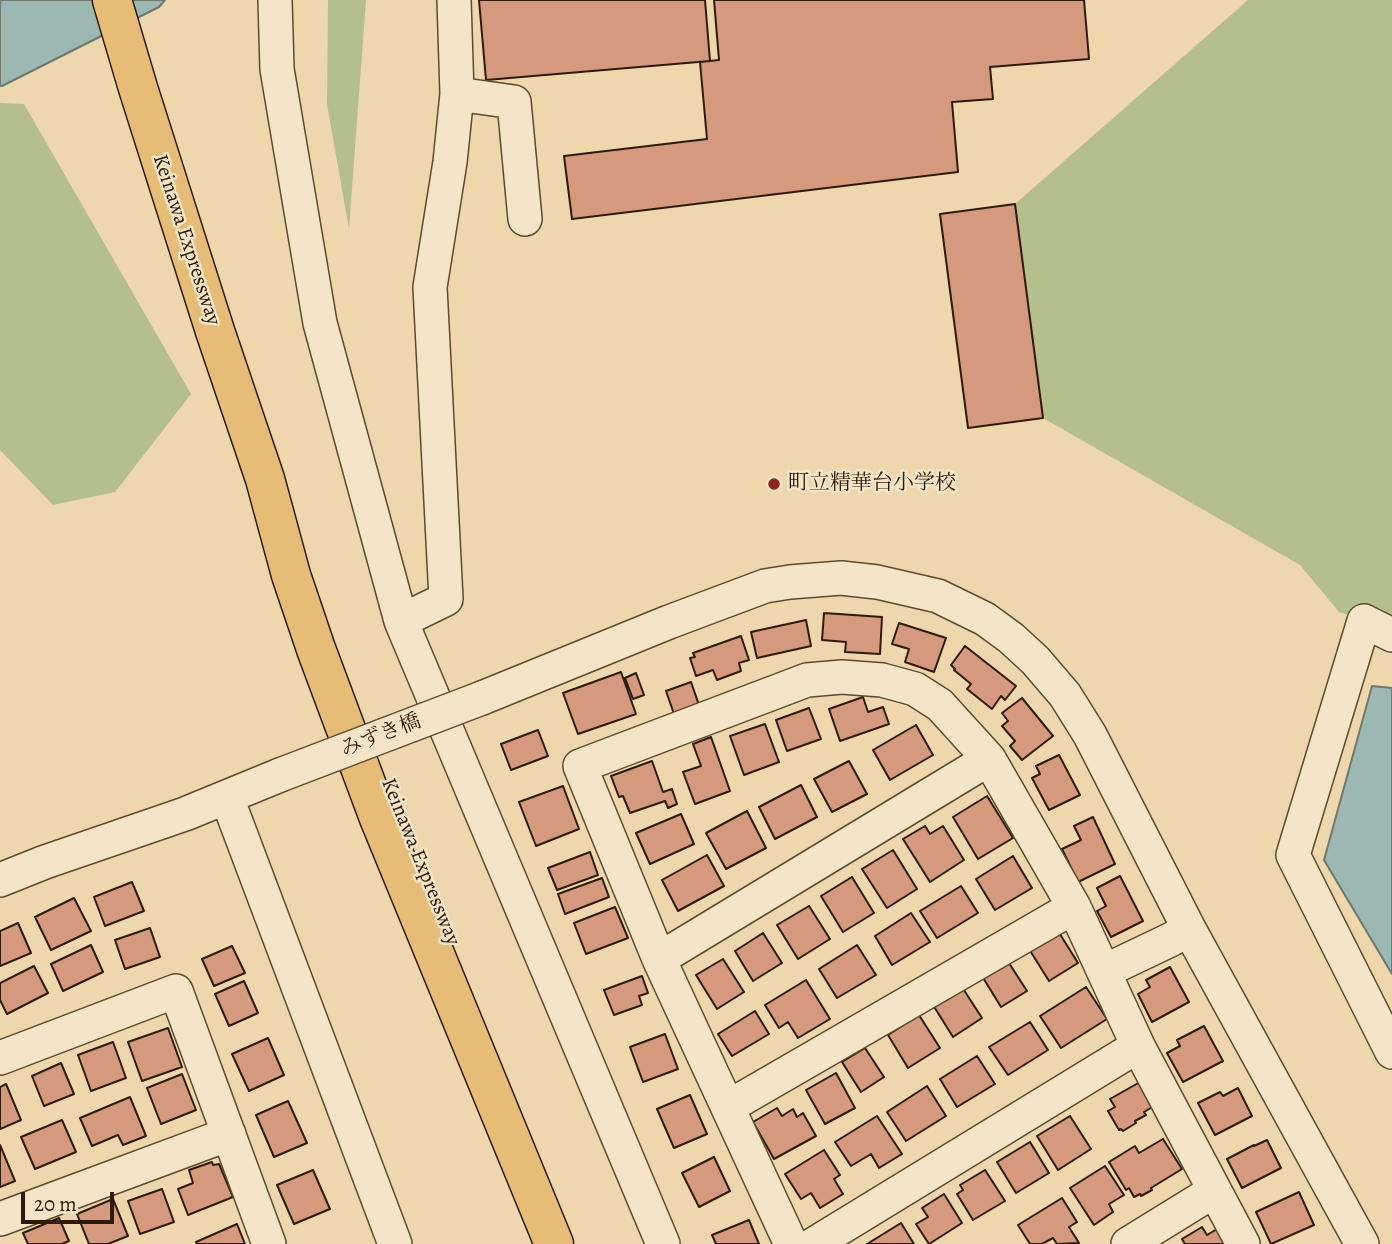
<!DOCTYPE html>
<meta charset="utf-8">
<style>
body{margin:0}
#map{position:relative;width:1392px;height:1244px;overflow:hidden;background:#eed7ac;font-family:Alegreya,serif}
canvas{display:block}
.scale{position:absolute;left:21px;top:1192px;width:93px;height:32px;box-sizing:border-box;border:4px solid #2e1b05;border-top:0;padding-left:9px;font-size:21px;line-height:24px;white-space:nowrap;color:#2e1b05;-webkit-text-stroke:5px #f4e5c9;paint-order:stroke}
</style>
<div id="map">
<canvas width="1392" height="1244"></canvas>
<div class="scale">20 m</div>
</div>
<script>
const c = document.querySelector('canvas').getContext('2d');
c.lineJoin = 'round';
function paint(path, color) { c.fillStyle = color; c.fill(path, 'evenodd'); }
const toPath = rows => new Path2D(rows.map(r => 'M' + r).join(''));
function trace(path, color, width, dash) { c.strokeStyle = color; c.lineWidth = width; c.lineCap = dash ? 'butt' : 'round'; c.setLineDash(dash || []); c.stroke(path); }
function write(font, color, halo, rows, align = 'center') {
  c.font = font + ' Alegreya,"Noto Serif JP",serif'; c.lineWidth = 5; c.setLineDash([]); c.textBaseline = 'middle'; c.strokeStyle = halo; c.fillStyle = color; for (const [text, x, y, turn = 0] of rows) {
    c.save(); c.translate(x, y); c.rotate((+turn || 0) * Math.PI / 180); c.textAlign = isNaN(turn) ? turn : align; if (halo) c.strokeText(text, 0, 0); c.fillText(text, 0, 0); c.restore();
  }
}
paint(toPath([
 [328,0,366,0,349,229,327,104],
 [1248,0,1392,0,1392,630,1339,612,1300,565,1043,418,1015,204],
 [0,103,24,104,191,394,115,492,53,505,0,450]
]), '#b5bf8c');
const water = toPath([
 [0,0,165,0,159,7,2,86,0,86,0,0],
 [1372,686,1392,688,1392,974,1324,860,1372,686]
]);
paint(water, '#9cb8b3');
trace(water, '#70796d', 2);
const building = toPath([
 [479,0,705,0,710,61,486,80,479,0],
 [714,0,1084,0,1089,59,990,67,993,99,952,102,958,172,572,219,564,156,707,139,700,62,719,60,714,0],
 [1015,204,1043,418,968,428,940,214,1015,204],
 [824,613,882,617,880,654,845,652,846,642,822,640,824,613],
 [806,620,811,646,757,658,751,632,806,620],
 [899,623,946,638,934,672,905,662,909,649,892,644,899,623],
 [741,636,749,660,739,663,741,671,717,680,713,670,696,676,690,658,695,657,693,653,741,636],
 [965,646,1016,686,1005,700,1001,696,992,709,967,689,971,684,954,670,955,669,951,665,965,646],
 [621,672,636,714,578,734,563,693,621,672],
 [636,673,644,695,633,699,625,678,636,673],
 [691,682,699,705,674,714,666,691,691,682],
 [863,697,868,712,883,707,889,724,840,741,829,709,863,697],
 [1022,698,1053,736,1022,760,1010,746,1015,741,1002,726,1008,721,1002,713,1022,698],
 [809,708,821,739,787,751,776,720,809,708],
 [765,724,779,762,744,775,730,736,765,724],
 [916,725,933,755,890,780,873,750,916,725],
 [538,730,548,756,511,770,501,744,538,730],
 [711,737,730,791,695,804,683,772,701,766,693,744,711,737],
 [1059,755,1080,795,1049,810,1032,778,1040,774,1036,766,1059,755],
 [652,761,663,792,672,789,677,804,668,808,665,801,630,813,623,796,619,797,611,776,652,761],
 [849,761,867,794,832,812,814,779,849,761],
 [801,785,817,817,775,839,759,807,801,785],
 [563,786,579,829,536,846,519,802,563,786],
 [987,796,1013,838,978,859,953,817,987,796],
 [747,811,766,848,726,869,706,833,747,811],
 [681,814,694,844,650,864,636,833,681,814],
 [1093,817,1115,864,1078,882,1062,849,1081,840,1074,826,1093,817],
 [925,826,930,834,943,826,964,860,930,882,903,839,925,826],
 [893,850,917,889,887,908,862,869,893,850],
 [590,852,598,875,557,890,548,868,590,852],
 [707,855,724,886,678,911,662,880,707,855],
 [1013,856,1032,888,995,910,976,879,1013,856],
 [1120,876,1143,921,1111,937,1097,911,1106,906,1097,888,1120,876],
 [852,877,874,913,843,932,821,896,852,877],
 [602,878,609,897,565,914,558,894,602,878],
 [132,882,144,911,105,926,94,897,132,882],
 [961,886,978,913,937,938,920,911,961,886],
 [74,898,91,931,51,950,35,917,74,898],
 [809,906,830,939,798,959,777,925,809,906],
 [615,907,628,938,586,954,574,923,615,907],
 [911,913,930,942,892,965,875,936,911,913],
 [18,923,31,953,0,966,0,931,18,923],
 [150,928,160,957,125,969,115,940,150,928],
 [1058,931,1078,963,1049,981,1029,949,1058,931],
 [763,933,782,963,753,981,735,951,763,933],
 [91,945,103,972,63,991,51,964,91,945],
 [857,945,876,975,837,998,819,969,857,945],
 [232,946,245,973,214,986,202,959,232,946],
 [723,959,744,992,717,1009,696,975,723,959],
 [1007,960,1027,991,1001,1007,982,976,1007,960],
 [34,966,48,993,7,1014,0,1000,0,983,34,966],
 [1170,967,1189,1002,1152,1022,1138,994,1150,987,1146,980,1170,967],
 [642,976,648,993,639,996,642,1005,614,1015,604,990,642,976],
 [806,980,830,1019,798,1038,788,1022,779,1028,765,1005,806,980],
 [244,981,258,1013,229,1026,215,994,244,981],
 [962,987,982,1018,953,1037,933,1005,962,987],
 [1086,987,1107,1019,1061,1048,1040,1016,1086,987],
 [755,1011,769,1034,732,1056,718,1034,755,1011],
 [919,1015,940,1048,908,1068,888,1035,919,1015],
 [1030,1022,1048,1050,1008,1075,989,1047,1030,1022],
 [1204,1026,1223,1061,1183,1082,1167,1053,1180,1046,1177,1040,1204,1026],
 [168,1028,182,1067,142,1081,128,1042,168,1028],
 [665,1034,678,1069,643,1082,630,1047,665,1034],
 [268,1038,284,1075,249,1091,232,1054,268,1038],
 [113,1042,126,1078,91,1091,78,1055,113,1042],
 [865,1048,884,1077,861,1092,842,1062,865,1048],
 [977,1056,995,1084,957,1107,940,1079,977,1056],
 [61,1063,74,1094,44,1106,32,1076,61,1063],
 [836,1073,855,1108,825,1124,806,1090,836,1073],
 [182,1074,196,1110,161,1124,147,1088,182,1074],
 [1140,1082,1154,1106,1144,1112,1146,1115,1135,1121,1136,1123,1123,1131,1121,1129,1119,1130,1108,1111,1115,1107,1110,1099,1140,1082],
 [6,1084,21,1120,0,1129,0,1087,6,1084],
 [927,1086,946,1116,906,1141,887,1112,927,1086],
 [1238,1088,1252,1116,1215,1135,1198,1103,1220,1092,1223,1096,1238,1088],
 [690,1095,707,1134,674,1148,657,1109,690,1095],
 [130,1097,146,1136,123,1145,118,1135,92,1146,80,1118,130,1097],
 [288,1101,307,1143,274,1157,256,1115,288,1101],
 [777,1108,782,1116,793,1109,797,1117,803,1113,816,1136,774,1159,753,1122,777,1108],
 [877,1116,902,1154,879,1168,871,1154,851,1166,835,1142,877,1116],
 [1070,1116,1091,1149,1058,1170,1037,1136,1070,1116],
 [62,1120,76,1152,35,1169,21,1137,62,1120],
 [1163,1139,1182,1169,1151,1188,1152,1190,1141,1196,1140,1194,1134,1197,1129,1188,1126,1190,1109,1162,1135,1146,1139,1153,1163,1139],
 [1267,1140,1281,1168,1242,1188,1227,1159,1254,1145,1254,1146,1267,1140],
 [1030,1142,1049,1173,1016,1193,997,1162,1030,1142],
 [0,1145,15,1181,0,1187,0,1145],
 [824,1150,840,1175,834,1179,843,1194,820,1208,811,1193,801,1199,785,1174,824,1150],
 [714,1157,730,1191,699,1207,682,1173,714,1157],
 [212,1162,213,1165,219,1164,233,1197,188,1215,178,1189,193,1183,189,1170,212,1162],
 [1105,1166,1124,1195,1109,1204,1113,1212,1094,1225,1070,1188,1105,1166],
 [313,1170,330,1209,294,1224,277,1185,313,1170],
 [985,1170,1005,1201,973,1220,957,1194,963,1190,960,1185,985,1170],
 [162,1189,174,1222,140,1234,128,1201,162,1189],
 [1299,1192,1314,1225,1271,1244,1256,1212,1299,1192],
 [944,1194,962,1223,929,1244,916,1224,928,1217,922,1208,944,1194],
 [1062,1198,1077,1222,1069,1227,1079,1243,1057,1244,1053,1238,1042,1244,1030,1244,1018,1225,1062,1198],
 [113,1199,128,1236,108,1244,89,1244,77,1214,113,1199],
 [59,1218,69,1241,62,1244,28,1244,23,1233,59,1218],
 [749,1220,759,1244,716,1244,712,1235,749,1220],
 [901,1223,914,1244,867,1244,901,1223],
 [237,1224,245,1244,197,1244,196,1242,237,1224],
 [1202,1227,1207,1235,1217,1229,1226,1244,1185,1244,1182,1239,1202,1227]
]);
paint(building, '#d59a7e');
trace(building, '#2e1b05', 2);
const minor = toPath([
 [275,0,277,69,320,323,401,621,663,1244],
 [454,0,457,94],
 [401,621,446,599,430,287,450,162,457,94,514,102,525,219],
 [1392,635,1364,621,1293,855,1392,1052],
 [482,698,669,622,765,586,790,582,841,578,877,582,938,596,985,619,1011,638,1035,660,1065,695,1090,735,1189,929,1362,1244],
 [227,798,395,1244],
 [0,880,45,862,185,814,280,775],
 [659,959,989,759],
 [1105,971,1172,939,1189,929],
 [0,1058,176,991,269,1244],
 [728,1107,1074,907],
 [0,1219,229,1134],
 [791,1244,659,959,580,766,807,680,842,677,882,680,915,689,940,705,989,759,1074,907,1138,1046,1243,1244],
 [814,1244,1138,1046],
 [1128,1244,1214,1191]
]);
const highway = toPath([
 [112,0,138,88,215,331,265,479,291,575,316,649,379,818,554,1244]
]);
trace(minor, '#5e4a2f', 36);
trace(highway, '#2e1b05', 41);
trace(minor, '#f4e5c9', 33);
trace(highway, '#e7bc76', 38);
const minorBridge = toPath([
 [280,775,482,698]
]);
trace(minorBridge, '#5e4a2f', 36, []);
trace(minorBridge, '#f4e5c9', 33);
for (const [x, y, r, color] of [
 [774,484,7,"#8f2418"]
]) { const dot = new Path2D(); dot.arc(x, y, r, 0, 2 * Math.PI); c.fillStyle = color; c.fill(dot); trace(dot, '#f4e5c9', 2.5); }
write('21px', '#2e1b05', '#f4e5c9', [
 ["Keinawa Expressway",186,240,72],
 ["みずき橋",381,736,-21],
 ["Keinawa Expressway",420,862,68]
]);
write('21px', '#2e1b05', '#f4e5c9', [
 ["町立精華台小学校",788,484]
], 'left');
</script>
